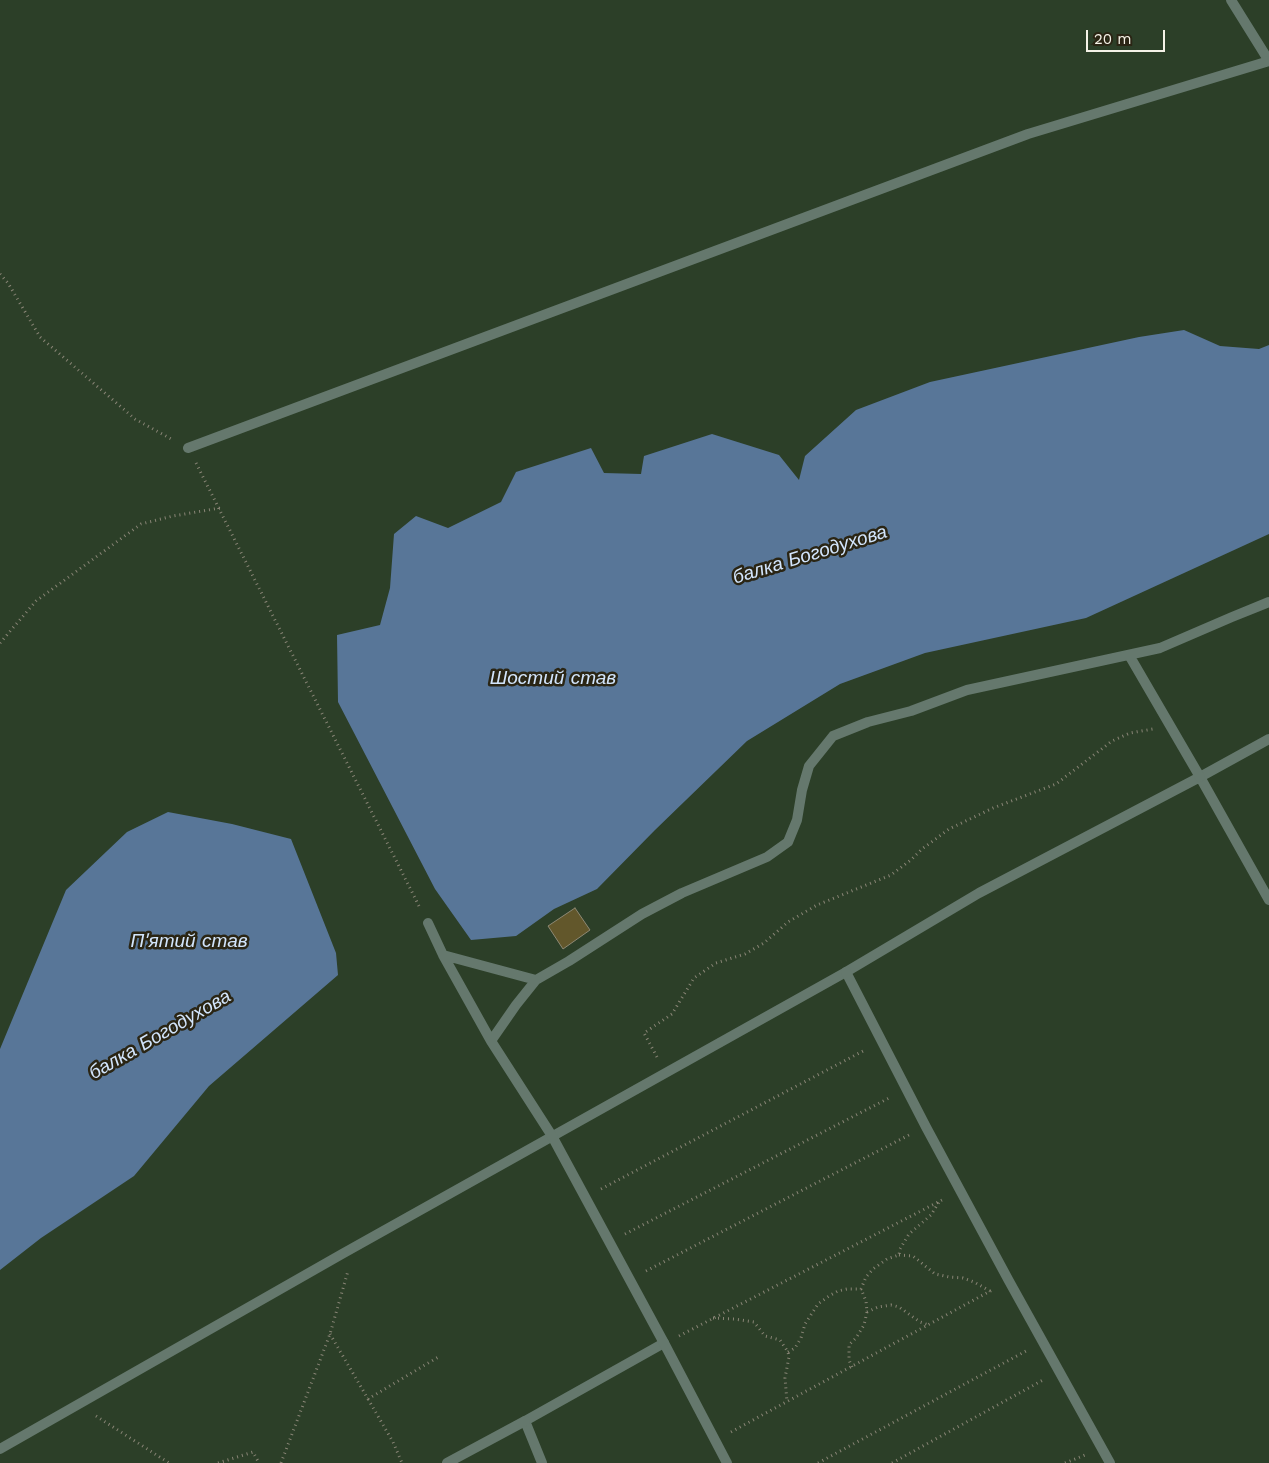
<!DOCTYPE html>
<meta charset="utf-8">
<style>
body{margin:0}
#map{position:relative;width:1269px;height:1463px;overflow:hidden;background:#2a2514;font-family:"Work Sans",sans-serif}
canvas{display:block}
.scale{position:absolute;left:1086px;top:30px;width:79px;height:22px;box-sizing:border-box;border:2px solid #f5f2e7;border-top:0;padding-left:6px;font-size:15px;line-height:18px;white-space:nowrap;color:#f5f2e7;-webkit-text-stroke:4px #2a2514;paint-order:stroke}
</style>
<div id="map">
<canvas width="1269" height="1463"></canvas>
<div class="scale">20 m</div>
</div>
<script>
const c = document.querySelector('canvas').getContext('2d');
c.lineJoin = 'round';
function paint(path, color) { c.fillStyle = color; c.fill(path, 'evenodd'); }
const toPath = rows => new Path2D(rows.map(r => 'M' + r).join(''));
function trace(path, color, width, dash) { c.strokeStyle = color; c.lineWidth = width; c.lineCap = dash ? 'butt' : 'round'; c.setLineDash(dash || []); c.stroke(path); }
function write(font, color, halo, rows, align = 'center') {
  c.font = font + ' "Work Sans",sans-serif'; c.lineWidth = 5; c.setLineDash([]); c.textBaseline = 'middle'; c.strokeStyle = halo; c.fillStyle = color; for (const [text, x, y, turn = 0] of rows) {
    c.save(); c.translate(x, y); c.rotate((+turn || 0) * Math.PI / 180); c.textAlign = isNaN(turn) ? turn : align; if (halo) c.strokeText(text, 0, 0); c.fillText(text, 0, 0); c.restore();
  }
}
paint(toPath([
 [0,0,1269,0,1269,1463,0,1463]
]), '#2c3f28');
paint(toPath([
 [1184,330,1220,346,1259,349,1269,345,1269,534,1086,618,925,653,840,684,747,741,655,830,597,889,554,909,516,936,471,940,435,889,338,702,337,635,380,625,390,588,394,534,416,516,448,528,501,502,516,472,591,448,604,473,641,474,644,456,712,434,779,455,799,480,805,456,856,410,930,382,1139,337],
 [168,812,232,824,291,839,336,953,338,975,209,1086,134,1176,41,1238,0,1270,0,1049,66,890,127,832]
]), '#587698');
const building = toPath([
 [575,908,590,930,563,949,548,926,575,908]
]);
paint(building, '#62572b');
trace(building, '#8d8874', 1);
trace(toPath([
 [0,274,8,283,40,337,135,419,173,440],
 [196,463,420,908],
 [0,643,36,601,141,524,173,516,220,508],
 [657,1057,644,1033,672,1014,694,978,716,963,745,954,764,943,788,922,817,905,891,875,912,859,922,849,949,829,993,808,1056,784,1112,741,1130,733,1153,729],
 [601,1189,865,1050],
 [625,1234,891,1097],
 [899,1255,913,1256,935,1274,949,1277,963,1278,974,1282,990,1291],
 [646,1271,909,1135],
 [867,1312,878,1307,891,1305,899,1307,920,1322,929,1325],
 [713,1318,734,1319,754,1322,765,1336,780,1340,788,1352,789,1357,785,1378,787,1402],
 [330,1334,368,1399,440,1356],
 [679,1336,944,1199],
 [788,1352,795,1348,801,1338,805,1324,818,1304,829,1296,838,1291,847,1289,861,1289,866,1277,873,1269,887,1259,899,1255,900,1249,909,1234,931,1215,939,1202],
 [852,1367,849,1360,849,1345,856,1338,864,1325,867,1312,866,1301,861,1289],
 [368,1399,393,1442,402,1463],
 [96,1416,169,1463],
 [731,1432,994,1289],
 [218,1463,253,1452,259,1463],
 [281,1463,330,1334,348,1271],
 [818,1463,1026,1351],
 [892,1463,1043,1380],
 [1065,1463,1085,1455]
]), '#898576', 3, [1, 4]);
trace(toPath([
 [1231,0,1269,61],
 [1200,777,1269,900],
 [0,1449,342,1254,846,972,979,893,1200,777,1269,739],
 [542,1463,525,1421,664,1343]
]), '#65786d', 10);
trace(toPath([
 [188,448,1028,134,1269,61],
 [1129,655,1200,777],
 [428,923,443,955,491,1041,552,1136,664,1343,727,1463],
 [443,955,536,980],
 [846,972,926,1127,1009,1281,1110,1463],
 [491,1041,516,1005,536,980,569,961,642,914,682,893,767,857,788,842,797,820,802,790,809,766,833,736,868,722,911,711,967,690,1160,648,1232,617,1269,602],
 [447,1463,525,1421]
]), '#65786d', 10);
write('italic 19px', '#d2e5fc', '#2a2514', [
 ["балка Богодухова",810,555,-17],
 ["Шостий став",553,678],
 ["П'ятий став",189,941],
 ["балка Богодухова",160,1035,-30]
]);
</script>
